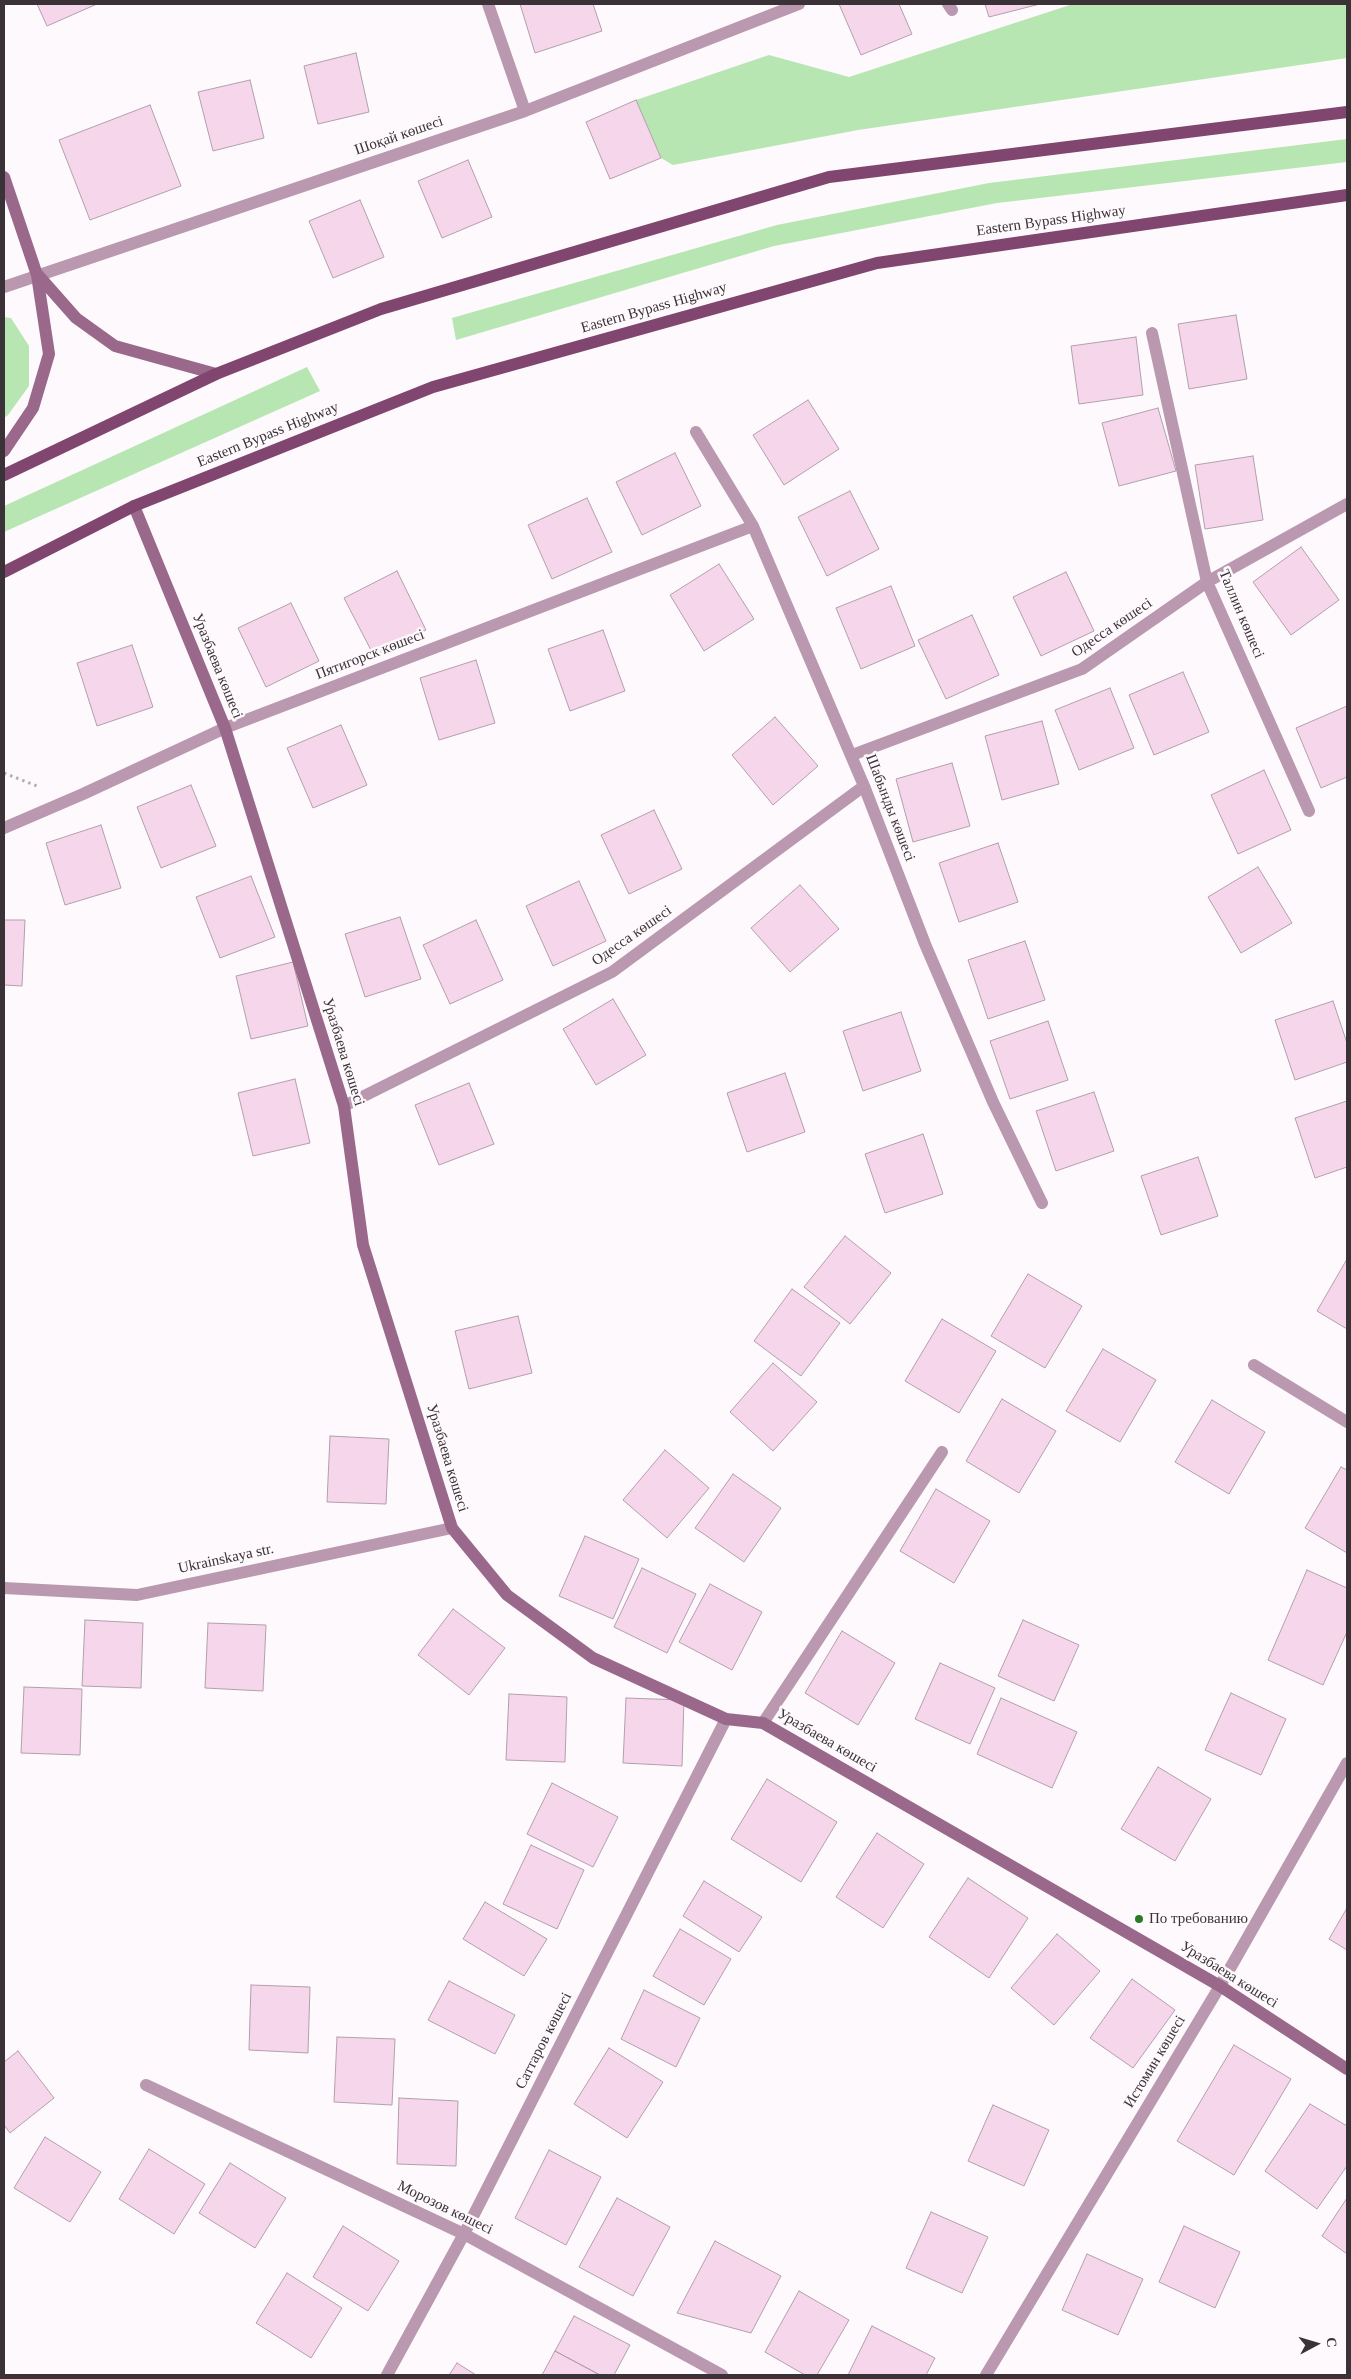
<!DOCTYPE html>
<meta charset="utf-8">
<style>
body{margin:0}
#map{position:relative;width:1351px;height:2379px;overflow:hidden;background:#fef9fc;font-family:Georgia,serif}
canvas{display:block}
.frame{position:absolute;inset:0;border:5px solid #3b3238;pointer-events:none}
.north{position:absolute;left:1291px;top:2319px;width:50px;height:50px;-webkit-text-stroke:4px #fef9fc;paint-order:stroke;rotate:84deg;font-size:14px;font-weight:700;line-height:20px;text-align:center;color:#3b3238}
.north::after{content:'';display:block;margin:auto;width:18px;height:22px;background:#3b3238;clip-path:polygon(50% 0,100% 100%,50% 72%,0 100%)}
</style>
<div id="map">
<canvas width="1351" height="2379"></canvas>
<div class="frame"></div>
<div class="north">С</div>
</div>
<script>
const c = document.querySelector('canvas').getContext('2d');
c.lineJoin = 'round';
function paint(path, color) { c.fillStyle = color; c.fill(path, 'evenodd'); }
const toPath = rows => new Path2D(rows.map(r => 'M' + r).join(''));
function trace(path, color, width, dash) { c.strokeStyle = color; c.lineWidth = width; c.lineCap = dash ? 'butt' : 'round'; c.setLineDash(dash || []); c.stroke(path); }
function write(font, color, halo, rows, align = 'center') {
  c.font = font + ' Georgia,serif'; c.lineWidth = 5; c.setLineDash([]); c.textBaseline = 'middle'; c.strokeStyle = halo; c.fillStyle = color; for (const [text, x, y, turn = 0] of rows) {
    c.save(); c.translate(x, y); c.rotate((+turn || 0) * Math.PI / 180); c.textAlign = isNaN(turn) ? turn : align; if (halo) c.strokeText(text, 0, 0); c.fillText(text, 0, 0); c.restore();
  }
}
paint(toPath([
 [1073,4,1347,4,1347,58,858,130,673,165,661,158,636,100,769,55,849,77],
 [1347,139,1347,162,997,203,774,246,456,340,452,318,777,225,989,183],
 [4,317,11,318,29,346,29,386,8,415,4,418],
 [307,367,320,391,4,532,4,506]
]), '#b7e6b2');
const building = toPath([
 [37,4,97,4,47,26,37,4],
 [520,4,593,4,602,31,535,53,520,4],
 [839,4,899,4,912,34,861,55,839,4],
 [985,4,1040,4,989,17,985,4],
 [356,53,369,112,318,124,304,66,356,53],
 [250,80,264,138,213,151,198,92,250,80],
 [636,100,661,158,610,179,586,122,636,100],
 [150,105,181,186,90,220,59,140,150,105],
 [468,160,492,217,442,238,418,181,468,160],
 [360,200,384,257,333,278,309,221,360,200],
 [1236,315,1247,379,1189,389,1178,324,1236,315],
 [1136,337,1143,395,1079,404,1071,346,1136,337],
 [808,400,839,449,784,485,753,435,808,400],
 [1158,408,1176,471,1119,486,1102,423,1158,408],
 [675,453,701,506,642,535,616,482,675,453],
 [1253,456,1263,520,1205,529,1195,465,1253,456],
 [850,491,879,549,827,576,798,517,850,491],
 [587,498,612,552,552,579,528,525,587,498],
 [1301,547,1339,600,1291,635,1253,582,1301,547],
 [719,564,754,619,704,651,670,595,719,564],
 [397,571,426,630,374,656,344,598,397,571],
 [1066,572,1094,631,1041,656,1013,597,1066,572],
 [891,586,915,646,861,669,836,608,891,586],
 [291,603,319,661,266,687,238,628,291,603],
 [972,615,999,675,946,699,918,640,972,615],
 [603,630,625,691,570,711,548,649,603,630],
 [132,645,153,707,97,726,77,663,132,645],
 [476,660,495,723,439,740,420,678,476,660],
 [1183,672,1209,732,1154,755,1129,695,1183,672],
 [1110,688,1134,748,1079,770,1055,710,1110,688],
 [1347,706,1347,777,1321,788,1296,728,1347,706],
 [775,717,818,766,773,805,732,755,775,717],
 [1042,721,1059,784,1002,800,985,736,1042,721],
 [341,725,367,785,313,808,287,748,341,725],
 [952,763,970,826,913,842,896,779,952,763],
 [1264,770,1291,830,1238,854,1211,795,1264,770],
 [191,785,216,846,161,868,137,807,191,785],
 [654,810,682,869,629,894,601,835,654,810],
 [101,825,121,888,65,905,46,843,101,825],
 [998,843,1018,902,959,922,939,863,998,843],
 [1258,867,1292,923,1241,953,1208,897,1258,867],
 [251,876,275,937,220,958,196,897,251,876],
 [579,881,606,941,553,966,526,906,579,881],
 [800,885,839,929,790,972,751,928,800,885],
 [400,917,421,979,365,997,345,934,400,917],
 [4,920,25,920,22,986,4,985,4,920],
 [476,920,503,980,450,1004,423,945,476,920],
 [1025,941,1045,1000,988,1019,968,960,1025,941],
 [293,962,308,1026,251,1039,236,976,293,962],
 [613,999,646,1055,596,1085,563,1029,613,999],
 [1333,1001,1347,1043,1347,1062,1295,1080,1275,1020,1333,1001],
 [901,1012,921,1071,863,1091,843,1031,901,1012],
 [1048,1021,1068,1080,1010,1099,990,1041,1048,1021],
 [785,1073,805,1132,747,1152,727,1093,785,1073],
 [295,1079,310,1143,253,1156,238,1093,295,1079],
 [469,1083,494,1144,439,1165,415,1105,469,1083],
 [1094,1092,1114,1151,1056,1171,1036,1111,1094,1092],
 [1347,1101,1347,1167,1315,1178,1295,1118,1347,1101],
 [923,1134,943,1194,885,1213,865,1154,923,1134],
 [1198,1157,1218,1216,1161,1235,1141,1176,1198,1157],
 [845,1236,891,1273,850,1324,804,1287,845,1236],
 [1347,1259,1347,1329,1317,1311,1347,1259],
 [1028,1274,1082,1306,1045,1368,991,1336,1028,1274],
 [792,1289,840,1323,801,1376,754,1341,792,1289],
 [518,1316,532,1373,469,1389,455,1331,518,1316],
 [942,1319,996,1351,959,1413,905,1381,942,1319],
 [1103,1349,1156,1380,1120,1442,1066,1411,1103,1349],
 [773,1363,817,1402,773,1451,730,1412,773,1363],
 [1002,1399,1056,1431,1019,1493,966,1461,1002,1399],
 [1212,1400,1265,1432,1229,1494,1175,1462,1212,1400],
 [330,1436,389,1439,386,1504,327,1502,330,1436],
 [665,1450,709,1488,667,1538,623,1500,665,1450],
 [1341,1467,1347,1470,1347,1553,1305,1528,1341,1467],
 [733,1474,781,1508,744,1562,695,1528,733,1474],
 [936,1489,990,1521,954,1583,900,1551,936,1489],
 [585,1536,639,1559,613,1619,559,1596,585,1536],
 [642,1568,696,1594,667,1653,614,1627,642,1568],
 [1307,1570,1347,1588,1347,1632,1323,1685,1268,1660,1307,1570],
 [710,1584,762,1612,732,1670,679,1642,710,1584],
 [453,1609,505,1648,469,1695,418,1655,453,1609],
 [85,1620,143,1623,141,1688,82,1686,85,1620],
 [1023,1620,1079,1645,1054,1701,998,1676,1023,1620],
 [208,1623,266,1625,263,1691,205,1688,208,1623],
 [842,1631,895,1663,858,1725,805,1693,842,1631],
 [940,1663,995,1688,970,1744,915,1719,940,1663],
 [24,1687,82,1689,80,1755,21,1753,24,1687],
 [1231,1693,1286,1719,1261,1775,1205,1750,1231,1693],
 [509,1694,567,1697,565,1762,506,1760,509,1694],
 [626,1698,684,1700,682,1766,623,1763,626,1698],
 [1001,1698,1077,1732,1052,1788,977,1754,1001,1698],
 [1158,1767,1211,1799,1175,1861,1121,1829,1158,1767],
 [767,1779,837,1822,801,1882,731,1839,767,1779],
 [552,1783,618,1817,593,1867,527,1834,552,1783],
 [877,1833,924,1864,883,1928,836,1897,877,1833],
 [531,1845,584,1870,557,1929,503,1904,531,1845],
 [968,1878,1028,1918,989,1978,929,1937,968,1878],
 [704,1881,762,1917,739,1952,683,1916,704,1881],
 [485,1902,547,1939,524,1976,463,1939,485,1902],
 [1347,1908,1347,1950,1329,1939,1347,1908],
 [680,1929,731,1959,704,2005,653,1976,680,1929],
 [1057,1934,1100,1971,1054,2025,1011,1988,1057,1934],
 [1132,1979,1175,2010,1133,2068,1090,2038,1132,1979],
 [449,1981,515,2015,495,2054,428,2020,449,1981],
 [251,1985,310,1987,308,2053,249,2050,251,1985],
 [644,1990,700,2018,676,2067,621,2039,644,1990],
 [337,2037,395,2039,392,2105,334,2102,337,2037],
 [1234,2045,1291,2079,1234,2175,1177,2141,1234,2045],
 [609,2048,663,2082,627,2138,574,2104,609,2048],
 [18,2051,54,2098,10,2133,4,2125,4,2062,18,2051],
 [399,2098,458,2101,456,2166,397,2164,399,2098],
 [1310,2104,1347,2126,1347,2166,1317,2209,1265,2171,1310,2104],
 [993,2105,1049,2130,1024,2186,968,2161,993,2105],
 [45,2137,101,2172,70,2222,14,2188,45,2137],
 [149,2149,205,2184,174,2234,119,2199,149,2149],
 [549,2150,601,2177,566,2245,515,2218,549,2150],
 [230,2163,286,2198,255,2248,199,2213,230,2163],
 [617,2198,670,2227,633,2296,579,2267,617,2198],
 [1347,2198,1347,2254,1322,2236,1347,2198],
 [931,2212,988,2237,962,2293,906,2268,931,2212],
 [343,2226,399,2261,368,2311,313,2277,343,2226],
 [1184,2226,1240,2252,1215,2308,1159,2282,1184,2226],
 [715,2241,781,2276,751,2333,677,2313,715,2241],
 [1087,2254,1143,2279,1118,2335,1062,2310,1087,2254],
 [287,2273,342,2308,311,2358,256,2323,287,2273],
 [799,2291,849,2320,817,2375,805,2375,765,2352,799,2291],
 [574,2316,630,2345,614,2375,600,2375,555,2351,574,2316],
 [872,2326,935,2358,926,2375,848,2375,872,2326],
 [555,2351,600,2375,542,2375,555,2351],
 [457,2363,476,2375,449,2375,457,2363]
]);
paint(building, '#f6d6eb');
trace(building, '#b39fac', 1);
trace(toPath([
 [4,773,37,786]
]), '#b3adb1', 3, [2.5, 4]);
trace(toPath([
 [488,4,525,111],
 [948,4,952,10],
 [4,287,525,111,799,4],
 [1152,333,1207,582,1309,811],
 [696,432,753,526,864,786,925,944,993,1102,1042,1203],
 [852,755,1082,669,1207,582,1347,504],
 [4,828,83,794,225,728,753,526],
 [344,1106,612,972,864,786],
 [1254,1365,1347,1422],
 [4,1588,137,1595,452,1528],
 [763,1723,942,1452],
 [146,2085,464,2234,722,2375],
 [387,2375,464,2234,726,1719],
 [986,2375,1220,1986,1347,1763]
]), '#ba98af', 12);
trace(toPath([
 [4,177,37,275,49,354,33,408,4,451],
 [38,275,76,318,115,346,216,374],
 [134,506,225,728,344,1106,363,1245,452,1528,507,1595,593,1658,726,1719,763,1723,1220,1986,1347,2069]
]), '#99688a', 12);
trace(toPath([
 [4,475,216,374,381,309,829,177,1347,112],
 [4,572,134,506,433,387,877,263,1347,195]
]), '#80466f', 12);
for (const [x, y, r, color] of [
 [1139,1919,5,"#2b7b25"]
]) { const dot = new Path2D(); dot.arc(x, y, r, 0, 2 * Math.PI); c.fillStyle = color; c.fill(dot); trace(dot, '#fef9fc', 2); }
write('15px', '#3b3238', '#fef9fc', [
 ["Шоқай көшесі",399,136,-19],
 ["Eastern Bypass Highway",1051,221,-8],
 ["Eastern Bypass Highway",654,308,-16],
 ["Eastern Bypass Highway",268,435,-22],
 ["Таллин көшесі",1241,614,67],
 ["Одесса көшесі",1112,628,-34],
 ["Пятигорск көшесі",370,655,-21],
 ["Уразбаева көшесі",217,666,68],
 ["Шабынды көшесі",890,808,69],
 ["Одесса көшесі",632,936,-35],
 ["Уразбаева көшесі",343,1052,73],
 ["Уразбаева көшесі",447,1458,73],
 ["Ukrainskaya str.",226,1559,-12],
 ["Уразбаева көшесі",827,1741,30],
 ["Уразбаева көшесі",1229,1975,32],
 ["Саттаров көшесі",544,2041,-63],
 ["Истомин көшесі",1155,2062,-59],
 ["Морозов көшесі",445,2208,26]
]);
write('15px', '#3b3238', '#fef9fc', [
 ["По требованию",1149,1919]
], 'left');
</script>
